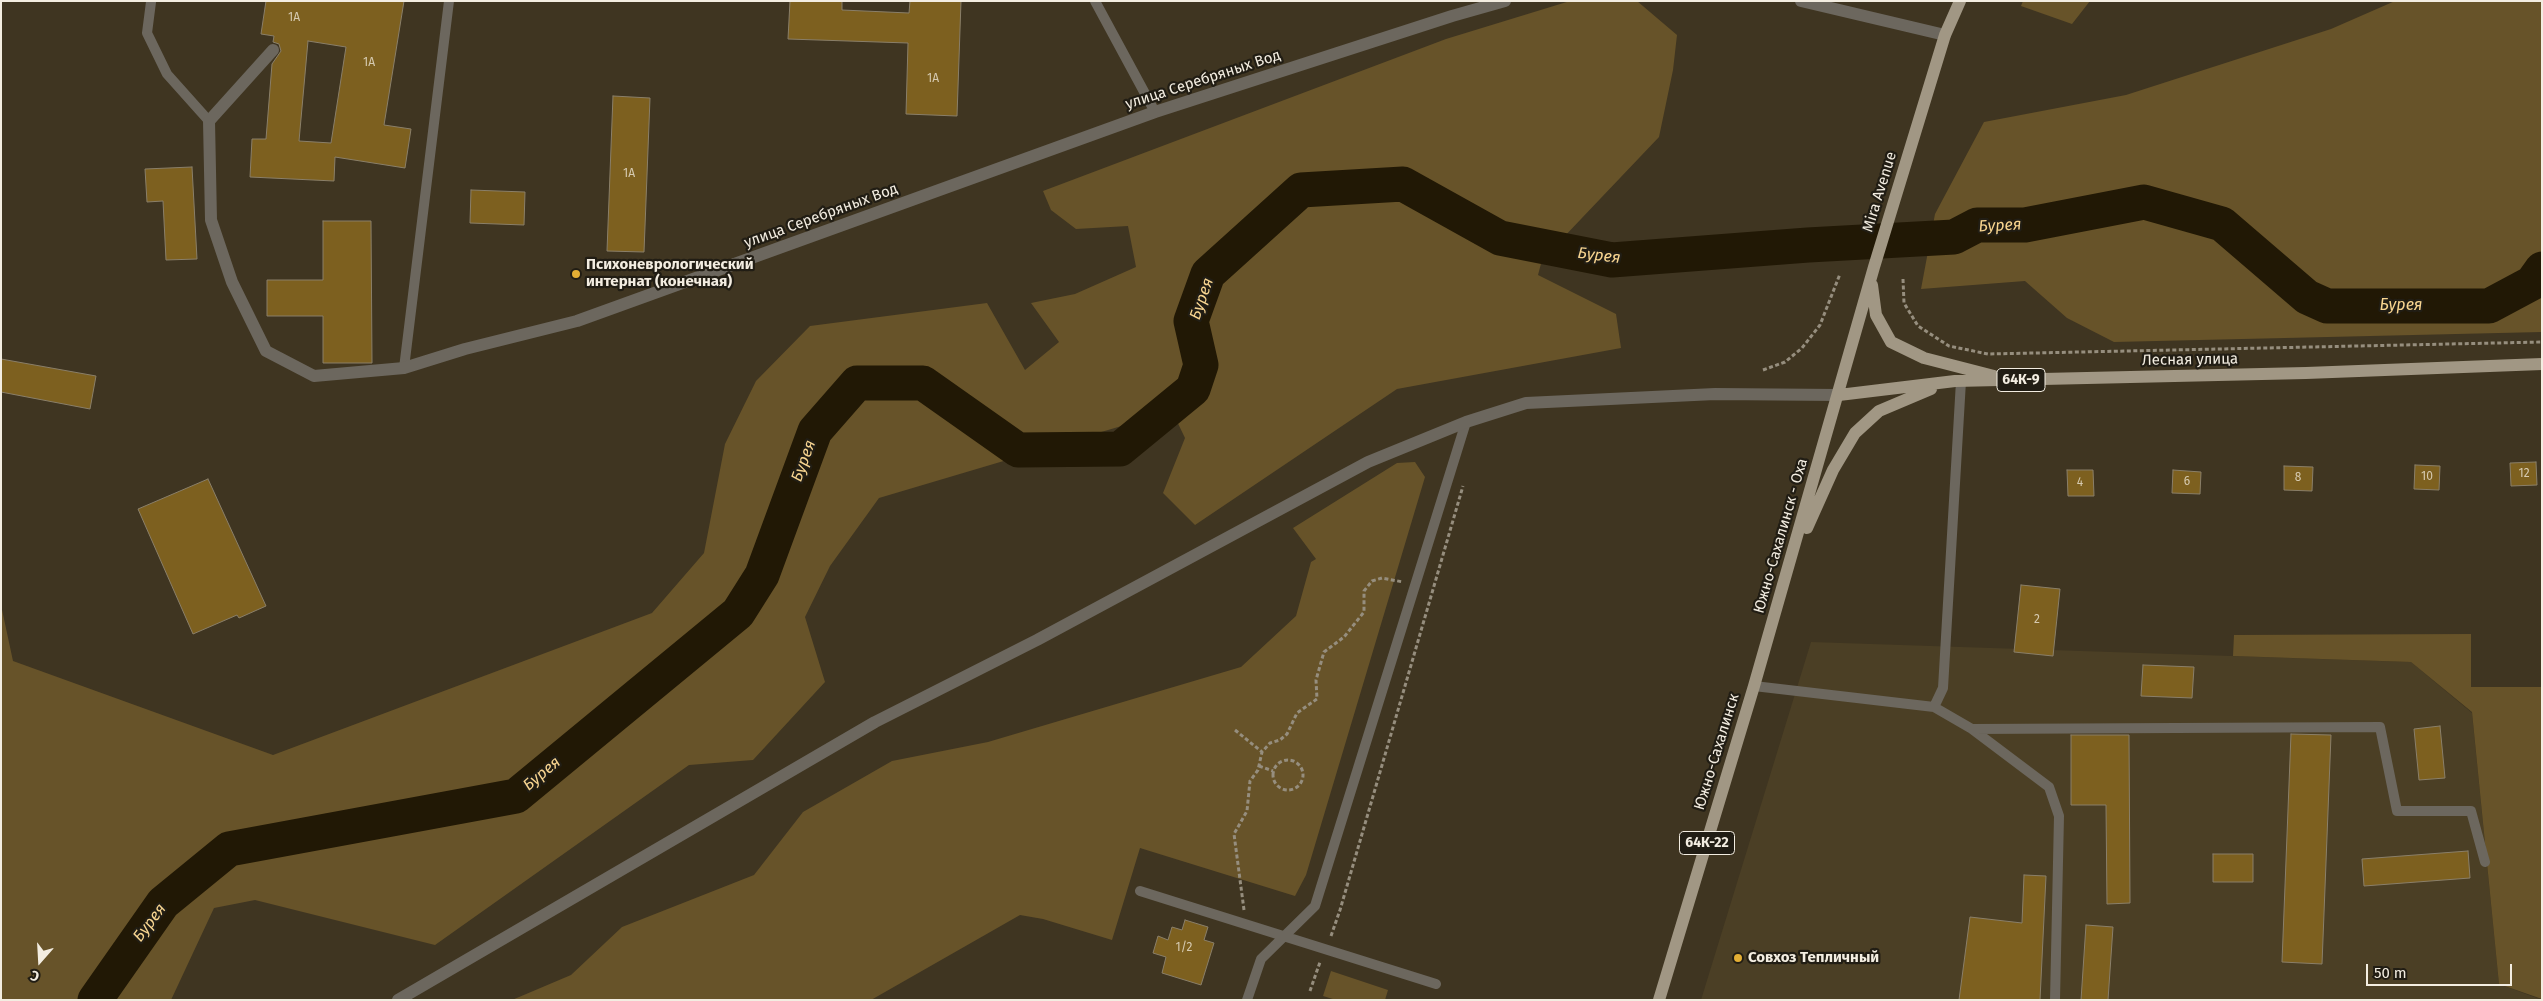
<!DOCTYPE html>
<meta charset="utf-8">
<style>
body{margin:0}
#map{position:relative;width:2543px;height:1001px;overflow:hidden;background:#3f3521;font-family:"Fira Sans",sans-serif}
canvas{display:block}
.frame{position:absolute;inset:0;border:2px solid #f3ede1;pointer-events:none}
.north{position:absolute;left:15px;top:936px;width:50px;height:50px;-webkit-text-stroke:4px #211d14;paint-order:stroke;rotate:199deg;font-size:14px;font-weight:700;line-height:20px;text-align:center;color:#f3ede1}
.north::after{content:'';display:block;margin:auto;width:18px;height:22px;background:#f3ede1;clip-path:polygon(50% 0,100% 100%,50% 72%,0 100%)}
.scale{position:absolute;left:2366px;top:964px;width:146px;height:22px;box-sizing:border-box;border:2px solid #f3ede1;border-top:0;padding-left:6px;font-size:15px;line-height:18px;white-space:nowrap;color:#f3ede1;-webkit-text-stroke:4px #211d14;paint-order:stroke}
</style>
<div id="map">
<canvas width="2543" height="1001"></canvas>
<div class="frame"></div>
<div class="north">С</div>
<div class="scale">50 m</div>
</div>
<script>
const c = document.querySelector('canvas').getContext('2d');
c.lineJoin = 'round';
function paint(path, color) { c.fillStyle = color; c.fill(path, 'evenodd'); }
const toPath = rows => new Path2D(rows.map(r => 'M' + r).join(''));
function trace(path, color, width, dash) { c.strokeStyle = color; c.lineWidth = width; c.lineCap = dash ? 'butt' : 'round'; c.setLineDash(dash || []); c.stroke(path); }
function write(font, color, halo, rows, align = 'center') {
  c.font = font + ' "Fira Sans",sans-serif'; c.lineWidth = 4.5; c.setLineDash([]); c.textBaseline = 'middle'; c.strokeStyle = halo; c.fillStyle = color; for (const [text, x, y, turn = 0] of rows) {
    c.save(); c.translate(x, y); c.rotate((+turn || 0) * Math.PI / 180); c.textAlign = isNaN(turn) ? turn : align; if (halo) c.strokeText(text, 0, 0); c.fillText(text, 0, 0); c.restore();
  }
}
paint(toPath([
 [1811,642,2411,662,2472,713,2499,984,2542,1000,1701,1000]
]), '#4b3f25');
paint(toPath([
 [1570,1,1637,1,1677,35,1673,70,1659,137,1542,260,1538,275,1616,314,1621,348,1397,389,1195,525,1163,493,1185,438,1172,411,879,498,830,566,805,617,825,682,753,760,689,765,435,945,255,900,214,908,171,1000,1,1000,1,605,13,661,273,755,652,613,704,553,725,444,756,381,810,326,987,303,1025,370,1059,342,1031,303,1075,294,1136,267,1128,226,1076,229,1051,210,1043,191,1446,39],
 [2023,1,2090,1,2072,24,2021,6],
 [2395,1,2542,1,2542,332,2114,342,2067,318,2025,281,1921,289,1935,214,1984,122,2126,95,2331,29],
 [1415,462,1425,477,1306,875,1295,896,1140,848,1112,940,1043,919,1020,915,871,1000,512,1000,571,975,622,927,754,875,803,812,892,761,988,742,1241,667,1296,616,1311,562,1316,559,1293,528,1397,463],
 [2471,634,2471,687,2542,687,2542,999,2499,984,2472,712,2411,662,2233,656,2234,635],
 [1331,971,1388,990,1385,1000,1336,1000,1323,996]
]), '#675329');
trace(toPath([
 [95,1000,163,903,229,849,516,796,738,613,762,575,815,431,857,383,923,383,1018,450,1120,449,1193,389,1201,365,1191,321,1208,274,1301,190,1403,184,1500,238,1612,260,1808,245,1954,237,1977,225,2025,225,2144,202,2222,224,2307,297,2327,306,2489,306,2532,283,2542,269]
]), '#211805', 35);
const building = toPath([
 [266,1,404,1,384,125,411,129,405,168,335,157,334,181,250,177,252,139,266,139,272,64,281,51,279,44,273,42,274,36,261,34,266,1],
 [308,41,346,47,331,143,299,141,308,41],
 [790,1,842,1,842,10,909,13,910,1,961,1,957,116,906,114,908,43,788,39,790,1],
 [613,96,650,98,644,252,607,251,613,96],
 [192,167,197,259,166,260,163,201,147,202,145,169,192,167],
 [471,190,525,192,524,225,470,223,471,190],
 [323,221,371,221,372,363,323,363,323,316,267,316,267,280,323,280,323,221],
 [1,359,96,376,90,409,1,392,1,359],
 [2536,462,2537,485,2511,486,2510,463,2536,462],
 [2415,465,2440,466,2439,490,2414,489,2415,465],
 [2284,466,2313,467,2312,491,2284,490,2284,466],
 [2067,470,2093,470,2094,496,2068,496,2067,470],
 [2173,470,2201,472,2200,494,2172,493,2173,470],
 [208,479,266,606,239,618,237,615,193,634,138,509,208,479],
 [2021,585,2060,589,2053,656,2014,652,2021,585],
 [2143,665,2194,667,2192,698,2141,696,2143,665],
 [2440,726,2445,778,2419,780,2414,729,2440,726],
 [2291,734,2331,735,2322,964,2282,962,2291,734],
 [2071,735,2129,735,2130,903,2107,904,2106,805,2071,805,2071,735],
 [2468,851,2470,878,2364,886,2362,859,2468,851],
 [2213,854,2253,854,2253,882,2213,882,2213,854],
 [2024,875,2046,876,2040,1000,1959,1000,1970,917,2022,923,2024,875],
 [1185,920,1208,927,1204,940,1214,943,1201,985,1162,973,1166,957,1153,953,1158,936,1168,940,1172,927,1182,930,1185,920],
 [2086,925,2113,927,2108,1000,2081,1000,2086,925]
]);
paint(building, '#7d601f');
trace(building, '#8a7f69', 1);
trace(toPath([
 [1903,279,1904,303,1918,326,1949,346,1988,354,2542,342],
 [1763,370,1785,362,1802,348,1820,325,1840,274],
 [1235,730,1262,752],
 '1273 775a15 15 0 1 1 30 0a15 15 0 1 1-30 0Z',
 [1259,766,1273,771],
 [1244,910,1234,834,1247,811,1250,781,1258,770,1262,752,1270,743,1280,740,1287,734,1297,713,1317,699,1316,680,1324,652,1344,637,1364,612,1364,591,1372,581,1382,578,1403,582],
 [1331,936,1340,910,1463,486],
 [1310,991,1320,962]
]), '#968e7e', 3, [4, 2.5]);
trace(toPath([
 [1095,1,1155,112],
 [151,2,147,33,167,74,209,121],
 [404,368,449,1],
 [1754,686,1934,707,1972,729,2380,727,2397,811,2471,811,2485,862],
 [1934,707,1943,688,1961,381],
 [1972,729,2049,787,2059,816,2055,1000],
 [1140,891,1436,984],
 [1247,1000,1261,959,1315,906,1466,422]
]), '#6c675e', 10);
trace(toPath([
 [1801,1,1945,35],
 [273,50,209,121,211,220,232,282,266,351,314,376,404,368,465,349,577,321,1155,112,1452,16,1505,1],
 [398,1000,875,722,1037,640,1368,462,1466,422,1526,403,1715,394,1839,395]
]), '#6c675e', 12);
trace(toPath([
 [1872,285,1876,315,1891,342,1924,358,1994,376],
 [1839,395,1955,381,2306,373,2542,364],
 [1807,528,1833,470,1855,433,1879,411,1931,389],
 [1659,1000,1754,686,1874,267,1945,35,1960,1]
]), '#a19784', 12);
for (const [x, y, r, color] of [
 [576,274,5,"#e3ae34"],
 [1738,958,5,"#e3ae34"]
]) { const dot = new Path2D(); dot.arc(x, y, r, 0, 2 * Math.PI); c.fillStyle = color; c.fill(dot); trace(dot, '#211d14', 2); }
write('12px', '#d6cab0', null, [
 ["1А",294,18],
 ["1А",369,63],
 ["1А",933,79],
 ["1А",629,174],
 ["12",2524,474],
 ["10",2427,477],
 ["8",2298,478],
 ["6",2187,482],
 ["4",2080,483],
 ["2",2037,620],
 ["1/2",1184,948]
]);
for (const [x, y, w] of [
 [2021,380,48],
 [1707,843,55]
]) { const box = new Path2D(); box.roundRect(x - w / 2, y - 11.5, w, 23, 4); c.fillStyle = '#211d14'; c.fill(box); trace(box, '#f3ede1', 1); }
write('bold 14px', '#f3ede1', null, [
 ["64К-9",2021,380],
 ["64К-22",1707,843]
]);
write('15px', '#f3ede1', '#211d14', [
 ["улица Серебряных Вод",1203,80,-18],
 ["Mira Avenue",1880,192,-73],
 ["улица Серебряных Вод",821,216,-20],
 ["Лесная улица",2190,360,-1],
 ["Южно-Сахалинск - Оха",1781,536,-74],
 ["Южно-Сахалинск",1717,752,-73]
]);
write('bold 15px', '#f3ede1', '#211d14', [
 ["Психоневрологический",586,265],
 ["интернат (конечная)",586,282],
 ["Совхоз Тепличный",1748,958]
], 'left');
write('italic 16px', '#f8d590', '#211d14', [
 ["Бурея",2000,226,-3],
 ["Бурея",1599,256,7],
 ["Бурея",1202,299,-71],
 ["Бурея",2401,306],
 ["Бурея",804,461,-70],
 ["Бурея",542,774,-40],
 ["Бурея",150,923,-53]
]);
</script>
